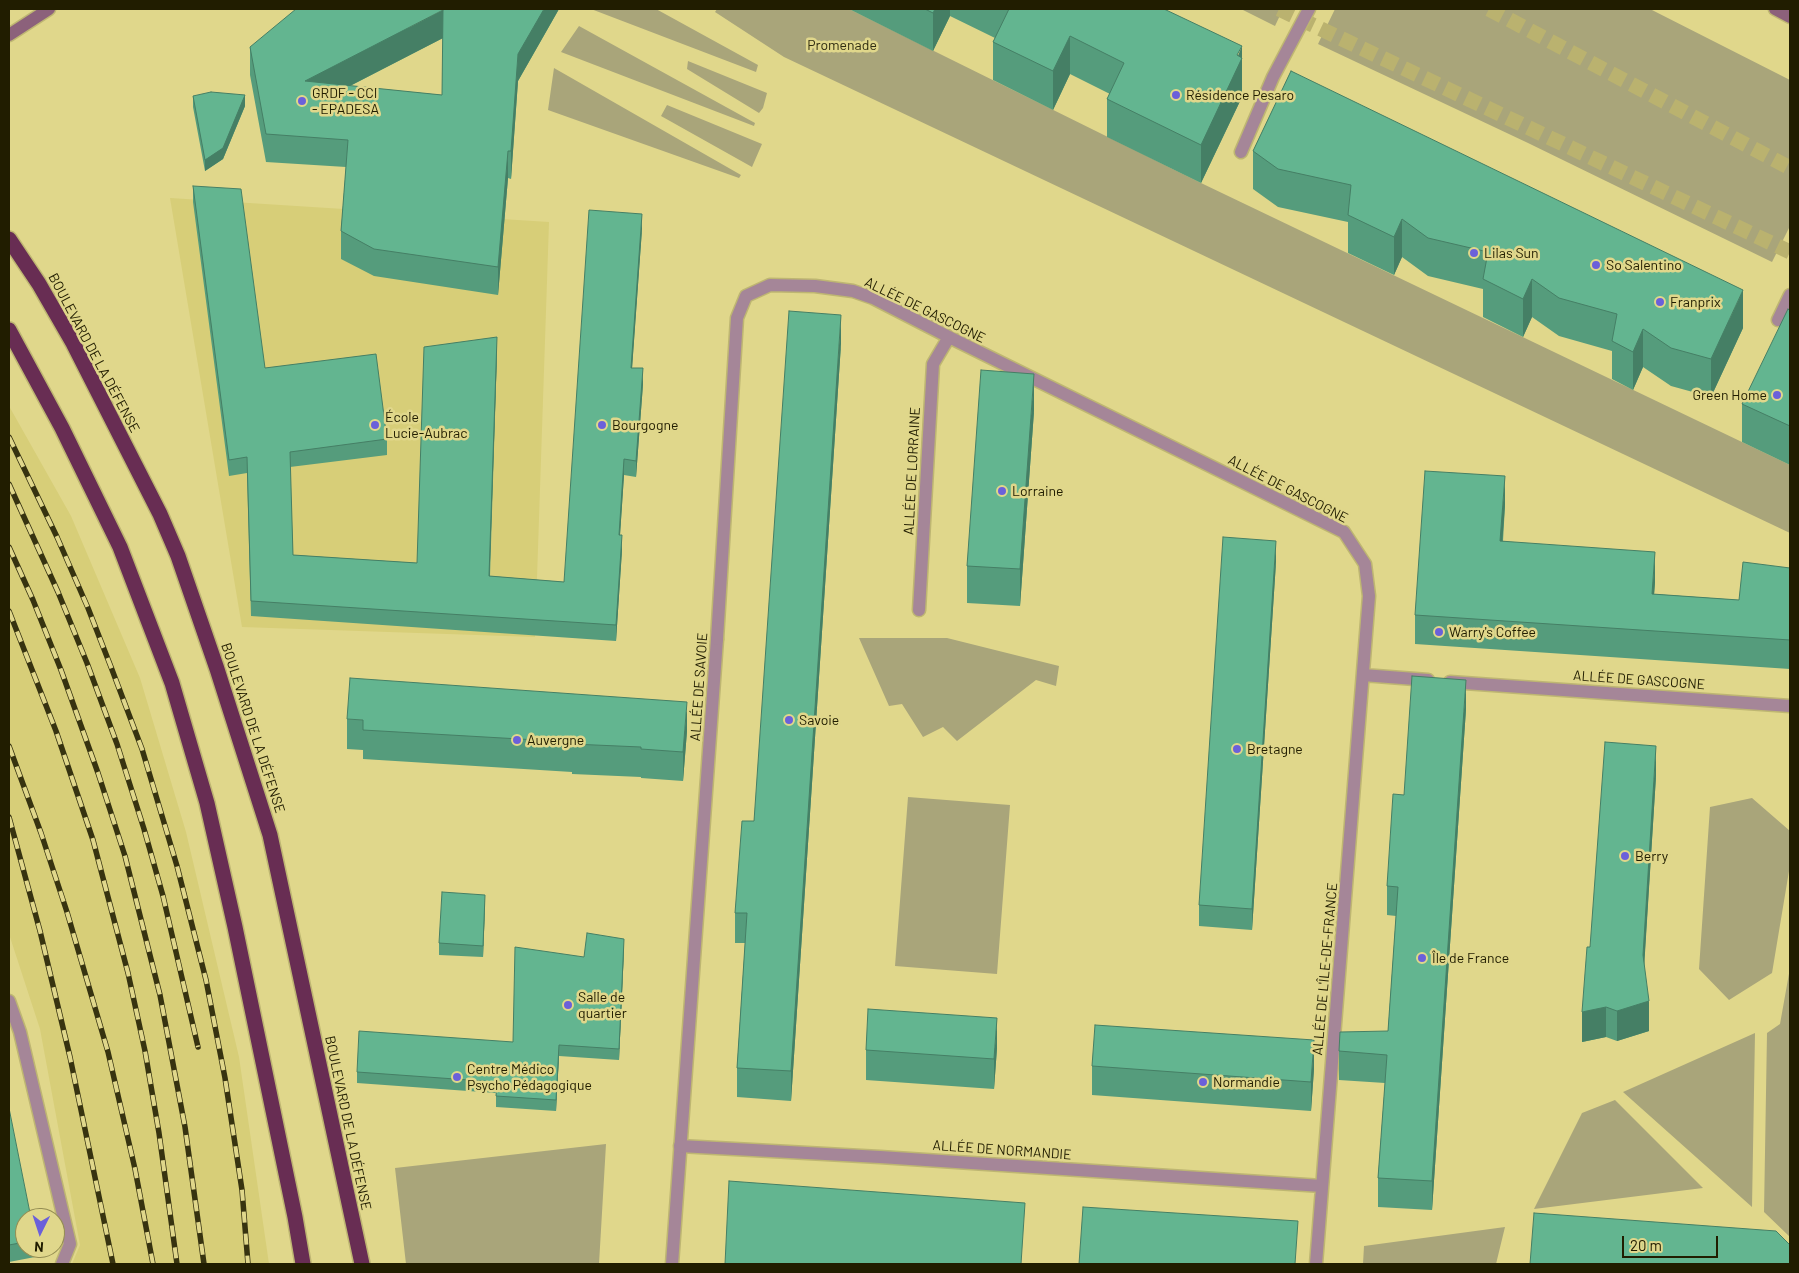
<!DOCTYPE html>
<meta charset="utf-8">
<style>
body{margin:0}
#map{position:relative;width:1799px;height:1273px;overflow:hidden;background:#e0d78b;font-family:Barlow,sans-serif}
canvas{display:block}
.frame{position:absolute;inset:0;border:10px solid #211d00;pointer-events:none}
.north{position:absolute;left:15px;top:1208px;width:50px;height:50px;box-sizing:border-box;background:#e0d78b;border:1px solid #948d53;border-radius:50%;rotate:184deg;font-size:14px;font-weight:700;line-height:20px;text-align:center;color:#211d00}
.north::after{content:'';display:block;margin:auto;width:18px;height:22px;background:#6b60da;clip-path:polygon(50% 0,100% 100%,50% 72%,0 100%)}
.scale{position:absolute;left:1622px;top:1236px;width:96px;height:22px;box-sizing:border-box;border:2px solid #211d00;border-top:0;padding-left:6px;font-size:15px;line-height:18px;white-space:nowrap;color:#211d00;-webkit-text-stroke:4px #e0d78b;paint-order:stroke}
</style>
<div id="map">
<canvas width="1799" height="1273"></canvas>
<div class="frame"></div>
<div class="north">N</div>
<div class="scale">20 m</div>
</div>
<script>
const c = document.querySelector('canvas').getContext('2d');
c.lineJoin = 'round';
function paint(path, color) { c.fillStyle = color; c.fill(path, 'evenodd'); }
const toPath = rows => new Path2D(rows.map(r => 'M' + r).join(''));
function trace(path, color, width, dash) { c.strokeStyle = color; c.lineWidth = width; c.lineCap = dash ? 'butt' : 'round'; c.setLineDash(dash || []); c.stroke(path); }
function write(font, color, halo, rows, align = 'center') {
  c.font = font + ' Barlow,sans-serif'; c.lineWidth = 5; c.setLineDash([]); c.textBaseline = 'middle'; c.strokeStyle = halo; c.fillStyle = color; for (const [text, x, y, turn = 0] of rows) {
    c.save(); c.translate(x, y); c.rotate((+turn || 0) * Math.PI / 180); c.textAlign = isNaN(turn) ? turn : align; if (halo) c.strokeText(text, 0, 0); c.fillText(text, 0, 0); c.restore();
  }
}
paint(toPath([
 [170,198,549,222,535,637,242,627],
 [9,406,71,516,140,678,186,832,239,1057,269,1264,72,1264,80,1245,40,1029,9,934]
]), '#d7ce78');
paint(toPath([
 [591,9,656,9,758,65,756,72],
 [717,9,849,9,1201,183,1790,465,1790,533,784,57,715,12],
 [1241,9,1283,9,1275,26],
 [1335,9,1650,9,1790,80,1790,226,1772,262,1528,143,1318,44],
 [579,26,755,123,754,126,561,52],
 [688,61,767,93,763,108,759,113,687,69],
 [554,68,741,175,739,178,548,110],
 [667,105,762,144,752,167,661,116],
 [859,638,947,638,1059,666,1056,686,1036,680,957,741,943,727,923,737,902,704,889,706],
 [908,797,1010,805,997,974,895,966],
 [1752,798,1790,831,1790,865,1772,973,1729,1000,1699,969,1710,807],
 [1790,968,1790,1237,1764,1212,1767,1033,1780,1024],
 [1755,1033,1752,1207,1623,1092],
 [1615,1100,1703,1188,1534,1209,1582,1113],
 [606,1144,599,1264,406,1264,395,1168],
 [1505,1227,1496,1264,1363,1264,1364,1246]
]), '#a9a57a');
trace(toPath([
 [1279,9,1790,252],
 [1489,9,1790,168]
]), '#bab26f', 15, [15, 8]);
const lane = toPath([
 [1241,152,1273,77,1309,9],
 [1778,320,1790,295],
 [9,1001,20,1032,70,1244,62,1264],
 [672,1264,717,639]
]);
const street = toPath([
 [919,610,933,364,949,337],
 [717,639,737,318,746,296,770,285,815,286,853,291,873,298,949,337,1344,532,1365,564,1369,596,1316,1264],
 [1363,675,1428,680],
 [1450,682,1790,706],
 [680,1146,880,1157,1322,1186]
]);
const secondary = toPath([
 [1775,9,1790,17],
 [9,35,49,9]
]);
const highway = toPath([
 [9,239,39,284,73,343,160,514,178,556,217,669,270,835,362,1264],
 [9,330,62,428,120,547,172,683,207,803,235,927,295,1217,303,1264]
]);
trace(lane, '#beb672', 15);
trace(street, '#beb672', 15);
trace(secondary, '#beb672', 15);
trace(highway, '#beb672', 18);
trace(lane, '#a58698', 12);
trace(street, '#a58698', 12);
trace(secondary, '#8c617b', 12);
trace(highway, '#682d53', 15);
const rail = toPath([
 [9,437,57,537,88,608,111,667,142,749,177,866,206,980,225,1078,242,1190,248,1264],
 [9,484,58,592,87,663,117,744,144,829,163,896,198,1047],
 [9,547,33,600,61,670,98,773,125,856,160,995,185,1127,204,1264],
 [9,611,56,731,93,840,128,973,145,1051,159,1133,177,1264],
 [9,746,41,833,67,912,108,1052,135,1169,153,1264],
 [9,817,40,931,70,1057,113,1264]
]);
trace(rail, '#373310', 5.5);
trace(rail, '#e0d78b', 4, [11]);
paint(toPath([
 [559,9,518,81,511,179,508,178,498,295,374,276,341,259,341,231,346,167,266,162,250,75,250,47],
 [443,38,442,95,350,86],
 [849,9,1164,9,1242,58,1242,97,1201,183,1107,137,1107,99,1110,94,1070,74,1053,110,993,80,993,42,995,38,950,16,933,51],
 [1291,71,1743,328,1711,397,1671,386,1643,367,1633,390,1612,379,1612,351,1559,336,1532,317,1523,337,1483,317,1483,289,1428,276,1402,257,1394,275,1348,253,1348,222,1278,207,1253,189,1253,151],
 [193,96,245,106,223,159,205,171,193,107],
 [193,186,265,368,387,439,387,455,290,467,293,555,417,563,497,353,490,576,564,582,642,229,632,368,643,384,636,477,624,475,620,535,622,550,616,641,251,616,247,473,229,476,193,202],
 [1790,311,1790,465,1742,442,1742,404],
 [841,344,791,1101,737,1097,737,1068,745,943,735,943,735,913,754,821],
 [1034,411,1020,606,967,603,967,566],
 [1505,505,1503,541,1655,582,1654,594,1739,600,1790,568,1790,669,1415,644,1415,615],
 [1276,562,1252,930,1199,926,1199,905],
 [1466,709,1432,1210,1378,1207,1378,1178,1385,1083,1339,1080,1339,1051,1388,1031,1396,916,1387,915,1387,886,1404,795],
 [347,719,687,731,683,781,641,778,641,777,572,774,572,772,363,759,363,750,347,749],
 [1656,776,1644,965,1649,1031,1617,1041,1606,1037,1582,1042,1590,947],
 [485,906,483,957,439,955,439,943],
 [624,949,619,1060,559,1056,556,1111,496,1107,496,1093,357,1083,357,1072,513,1042,584,957],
 [997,1048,994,1089,866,1080,866,1050],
 [1092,1066,1314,1069,1311,1111,1092,1095],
 [9,1108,25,1218,25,1248,35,1248,35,1257,9,1262]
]), '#559c7c');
paint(toPath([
 [544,9,559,9,518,81,511,179,511,151,518,54],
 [935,9,950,9,950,16,933,51,933,13],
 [443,10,443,38,305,109,305,81],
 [1070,36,1070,74,1053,110,1053,71],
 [1242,46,1242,60,1242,58,1242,97,1201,183,1201,145],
 [245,95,245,106,223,159,205,171,205,160],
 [508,151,508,178,498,295,498,267],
 [642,214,642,229,631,383,631,368],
 [1402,219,1402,257,1394,275,1394,237],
 [1532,279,1532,317,1523,337,1523,299],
 [1743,290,1743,328,1711,397,1711,359],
 [841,315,841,344,791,1101,791,1071],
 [1643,329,1643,367,1633,390,1633,352],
 [497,337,497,353,489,592,489,576],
 [643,368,643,384,636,477,636,461],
 [1034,374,1034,411,1020,606,1020,569],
 [624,459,624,475,619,550,619,535],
 [1505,476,1505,505,1500,571,1500,541],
 [622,535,622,550,616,641,616,625],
 [1276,541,1276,562,1252,930,1252,909],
 [1655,552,1655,582,1652,623,1652,594],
 [1466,680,1466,709,1432,1210,1432,1181],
 [687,702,687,731,683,781,683,752],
 [1656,746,1656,776,1643,985,1643,955],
 [485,895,485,906,483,957,483,946],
 [624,939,624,949,619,1060,619,1049],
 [1649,1001,1649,1031,1617,1041,1617,1011],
 [1606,1007,1606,1037,1582,1042,1582,1012],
 [997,1018,997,1048,994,1089,994,1059],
 [1314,1040,1314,1069,1311,1111,1311,1082],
 [559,1045,559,1056,556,1111,556,1100]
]), '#457f65');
const building = toPath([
 [296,9,544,9,518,54,511,151,508,151,498,267,374,249,341,231,348,140,266,134,250,47,296,9],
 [443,10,442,95,305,81,443,10],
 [925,9,935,9,933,13,925,9],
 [1009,9,1164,9,1242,46,1237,55,1242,58,1201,145,1107,99,1124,63,1070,36,1053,71,993,42,1009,9],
 [1291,71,1743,290,1711,359,1671,348,1643,329,1633,352,1612,341,1617,314,1559,298,1532,279,1523,299,1483,279,1488,252,1428,238,1402,219,1394,237,1348,215,1351,185,1278,169,1253,151,1291,71],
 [211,92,245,95,223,148,205,160,193,96,211,92],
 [193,186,241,189,265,368,376,354,387,439,290,452,293,555,417,563,424,347,497,337,489,576,564,582,589,210,642,214,631,368,643,368,636,461,624,459,619,535,622,535,616,625,251,601,247,457,229,460,193,186],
 [1788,309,1790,311,1790,426,1742,404,1788,309],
 [789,311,841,315,791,1071,737,1068,747,913,735,913,742,821,754,821,789,311],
 [981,370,1034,374,1020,569,967,566,981,370],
 [1425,471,1505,476,1500,541,1655,552,1652,594,1739,600,1743,562,1790,568,1790,640,1415,615,1425,471],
 [1223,537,1276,541,1252,909,1199,905,1223,537],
 [1412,676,1466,680,1432,1181,1378,1178,1387,1055,1339,1051,1340,1032,1388,1031,1398,887,1387,886,1393,794,1404,795,1412,676],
 [350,678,687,702,683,752,641,749,641,747,572,744,572,742,363,730,363,720,347,719,350,678],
 [1605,742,1656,746,1643,955,1649,1001,1617,1011,1606,1007,1582,1012,1587,947,1590,947,1605,742],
 [442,892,485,895,483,946,439,943,442,892],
 [587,933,624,939,619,1049,559,1045,556,1100,496,1096,497,1082,357,1072,359,1031,513,1042,515,947,584,957,587,933],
 [868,1009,997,1018,994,1059,866,1050,868,1009],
 [1095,1025,1314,1040,1311,1082,1092,1066,1095,1025],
 [9,1108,31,1218,25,1218,25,1242,9,1245,9,1108],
 [729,1181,1025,1203,1021,1264,725,1264,729,1181],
 [1083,1207,1298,1221,1295,1264,1079,1264,1083,1207],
 [1534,1213,1776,1231,1790,1245,1790,1264,1530,1264,1534,1213]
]);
paint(building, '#63b590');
trace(building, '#457f65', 1);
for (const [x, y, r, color] of [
 [1176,95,5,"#6b60da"],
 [302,101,5,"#6b60da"],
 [1474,253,5,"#6b60da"],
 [1596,265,5,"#6b60da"],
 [1660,302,5,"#6b60da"],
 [1777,395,5,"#6b60da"],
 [375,425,5,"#6b60da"],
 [602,425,5,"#6b60da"],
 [1002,491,5,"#6b60da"],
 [1439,632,5,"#6b60da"],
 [789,720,5,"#6b60da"],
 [517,740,5,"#6b60da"],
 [1237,749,5,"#6b60da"],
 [1625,856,5,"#6b60da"],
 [1422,958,5,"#6b60da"],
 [568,1005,5,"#6b60da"],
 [457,1077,5,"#6b60da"],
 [1203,1082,5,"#6b60da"]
]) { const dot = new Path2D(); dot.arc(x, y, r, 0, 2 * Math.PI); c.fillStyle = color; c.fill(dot); trace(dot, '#e0d78b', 2); }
write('14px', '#2f2c10', '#e0d78b', [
 ["Promenade",842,45]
]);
write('14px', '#211d00', '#e0d78b', [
 ["GRDF - CCI",312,93],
 ["- EPADESA",312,109],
 ["Résidence Pesaro",1186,95],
 ["Lilas Sun",1484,253],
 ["So Salentino",1606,265],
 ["Franprix",1670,302],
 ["Green Home",1767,395,"right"],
 ["École",385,417],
 ["Lucie-Aubrac",385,433],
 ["Bourgogne",612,425],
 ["Lorraine",1012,491],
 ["Warry's Coffee",1449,632],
 ["Savoie",799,720],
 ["Auvergne",527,740],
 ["Bretagne",1247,749],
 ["Berry",1635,856],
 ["Île de France",1432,958],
 ["Salle de",578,997],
 ["quartier",578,1013],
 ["Centre Médico",467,1069],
 ["Psycho Pédagogique",467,1085],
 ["Normandie",1213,1082]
], 'left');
write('14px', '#211d00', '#e0d78b', [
 ["ALLÉE DE GASCOGNE",925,310,26],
 ["BOULEVARD DE LA DÉFENSE",94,353,62],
 ["ALLÉE DE LORRAINE",912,471,-87],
 ["ALLÉE DE GASCOGNE",1288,489,27],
 ["ALLÉE DE GASCOGNE",1639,680,4],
 ["ALLÉE DE SAVOIE",699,687,-86],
 ["BOULEVARD DE LA DÉFENSE",253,728,72],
 ["ALLÉE DE L'ÎLE-DE-FRANCE",1325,969,-85],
 ["BOULEVARD DE LA DÉFENSE",348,1123,78],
 ["ALLÉE DE NORMANDIE",1002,1150,4]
]);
</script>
